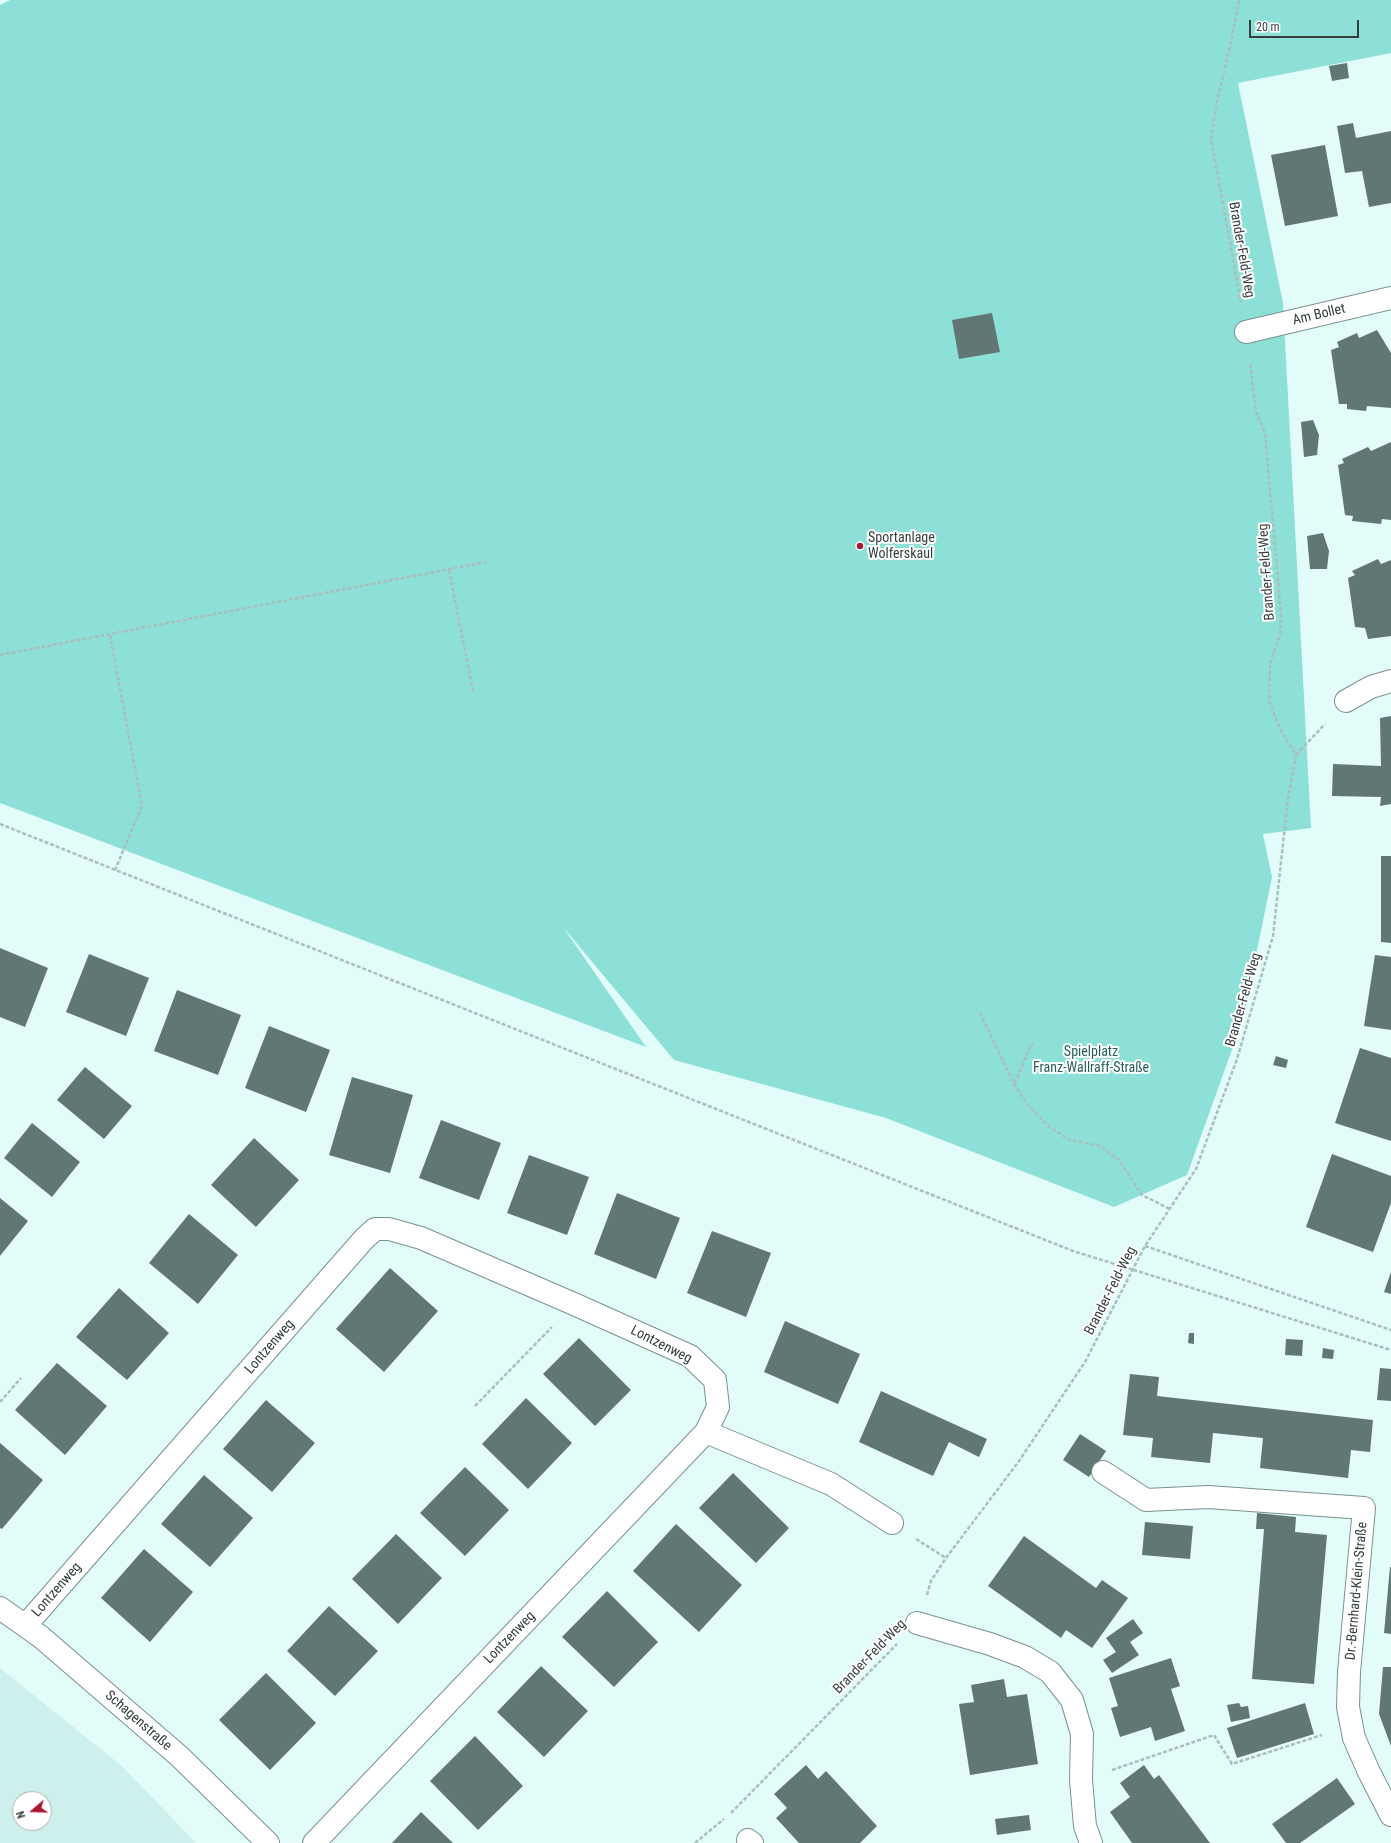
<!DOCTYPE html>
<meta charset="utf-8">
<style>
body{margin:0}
#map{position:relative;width:1391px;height:1843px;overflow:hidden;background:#e2fcf9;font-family:"Roboto Condensed",sans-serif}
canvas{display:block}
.north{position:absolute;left:12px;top:1791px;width:40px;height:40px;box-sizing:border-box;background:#fff;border:1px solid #aeb2b1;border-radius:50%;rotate:251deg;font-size:11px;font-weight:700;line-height:16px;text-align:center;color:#343f3d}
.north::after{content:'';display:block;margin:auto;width:14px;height:18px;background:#ac1631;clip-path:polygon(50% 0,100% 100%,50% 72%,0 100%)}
.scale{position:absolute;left:1249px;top:20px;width:110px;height:18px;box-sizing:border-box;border:2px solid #343f3d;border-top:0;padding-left:5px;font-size:12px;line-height:14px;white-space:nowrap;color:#343f3d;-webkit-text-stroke:3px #fff;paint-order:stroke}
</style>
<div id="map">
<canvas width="1391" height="1843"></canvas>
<div class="north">N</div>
<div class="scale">20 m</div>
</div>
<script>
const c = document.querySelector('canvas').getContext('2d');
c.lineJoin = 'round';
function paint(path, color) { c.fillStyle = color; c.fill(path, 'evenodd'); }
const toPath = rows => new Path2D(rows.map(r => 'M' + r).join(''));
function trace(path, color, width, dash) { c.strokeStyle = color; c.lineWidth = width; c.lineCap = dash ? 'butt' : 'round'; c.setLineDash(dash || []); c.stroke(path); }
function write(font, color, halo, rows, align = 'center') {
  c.font = font + ' "Roboto Condensed",sans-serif'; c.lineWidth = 4; c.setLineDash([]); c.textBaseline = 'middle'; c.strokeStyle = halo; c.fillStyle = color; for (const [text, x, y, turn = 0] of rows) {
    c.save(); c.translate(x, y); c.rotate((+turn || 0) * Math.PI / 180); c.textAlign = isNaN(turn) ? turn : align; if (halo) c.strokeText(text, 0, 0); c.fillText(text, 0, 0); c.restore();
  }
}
paint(toPath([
 [0,1668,122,1766,196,1843,0,1843],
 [20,1799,44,1799,44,1823,20,1823]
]), '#cef0ec');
paint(toPath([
 [10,0,1391,0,1391,53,1238,83,1283,303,1311,828,1263,834,1272,877,1243,1019,1187,1175,1114,1207,886,1118,674,1060,563,927,646,1047,0,803,0,5]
]), '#8de0d8');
paint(toPath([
 [1347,63,1349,78,1332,81,1329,66],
 [1353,123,1356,138,1391,131,1391,203,1369,207,1362,171,1345,173,1337,126],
 [1325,145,1338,216,1285,226,1271,155],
 [992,313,1000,352,959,359,952,320],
 [1377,330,1391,353,1391,408,1367,406,1366,411,1347,409,1347,404,1339,404,1331,350,1339,347,1337,342,1357,333,1359,338],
 [1313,420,1319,435,1317,455,1304,457,1301,422],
 [1391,442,1391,520,1382,519,1381,524,1352,521,1353,516,1345,515,1338,465,1344,463,1342,459,1368,447,1371,451],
 [1323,533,1329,551,1327,569,1310,569,1307,536],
 [1378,559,1381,564,1391,560,1391,636,1368,639,1365,628,1355,627,1348,578,1355,575,1352,571],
 [1391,716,1391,804,1380,806,1381,797,1332,796,1333,764,1381,766,1380,718],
 [1381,856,1391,856,1391,943,1381,942],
 [0,948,48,968,25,1027,0,1017],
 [89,954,149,978,126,1036,66,1012],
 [1375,955,1391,957,1391,1030,1364,1026],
 [177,990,241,1015,218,1075,154,1051],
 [269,1026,330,1050,306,1112,245,1088],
 [1360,1048,1391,1058,1391,1141,1335,1123],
 [1276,1056,1288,1060,1286,1068,1273,1065],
 [85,1067,132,1106,104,1139,57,1100],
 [352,1077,413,1095,390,1173,329,1155],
 [441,1120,501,1143,479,1200,419,1178],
 [32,1123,80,1162,52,1197,4,1158],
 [254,1138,299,1180,256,1227,211,1185],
 [1332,1154,1391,1176,1391,1203,1373,1252,1306,1227],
 [529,1155,589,1177,567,1235,507,1213],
 [617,1193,680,1218,656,1279,594,1254],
 [0,1198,28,1221,0,1256],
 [189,1214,238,1255,198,1304,149,1263],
 [712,1231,771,1253,746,1317,687,1293],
 [390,1268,438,1311,384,1372,336,1329],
 [1391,1272,1391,1294,1384,1292],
 [119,1288,169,1333,127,1380,76,1337],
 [785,1321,860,1354,838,1404,764,1372],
 [1189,1333,1194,1333,1194,1344,1188,1343],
 [579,1338,631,1390,595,1426,543,1374],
 [1286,1339,1303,1340,1302,1356,1285,1355],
 [1323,1348,1334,1350,1333,1359,1322,1358],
 [57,1363,107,1406,65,1455,15,1410],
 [1380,1368,1391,1369,1391,1401,1377,1400],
 [1130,1374,1159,1377,1157,1396,1373,1420,1370,1452,1351,1450,1348,1478,1260,1468,1263,1438,1213,1433,1210,1463,1151,1457,1153,1438,1123,1435],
 [881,1391,987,1439,979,1457,949,1442,933,1476,859,1442],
 [526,1398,572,1443,528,1489,482,1444],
 [266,1400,315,1443,272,1492,223,1449],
 [1080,1434,1106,1451,1089,1477,1063,1460],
 [0,1443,43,1480,2,1529,0,1528],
 [465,1467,509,1510,465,1556,420,1513],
 [733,1473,789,1528,756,1563,699,1508],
 [204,1475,253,1518,210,1567,161,1524],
 [1257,1513,1296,1517,1295,1532,1327,1535,1314,1684,1252,1679,1264,1529,1256,1529],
 [1145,1522,1193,1526,1190,1559,1142,1555],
 [676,1524,742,1585,699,1632,633,1571],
 [396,1534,442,1578,398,1624,352,1579],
 [1024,1536,1096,1588,1102,1580,1128,1598,1092,1648,1066,1630,1061,1638,988,1586],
 [144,1549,193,1592,150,1642,101,1598],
 [1390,1567,1391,1567,1391,1634,1384,1633],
 [607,1591,658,1642,614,1687,562,1637],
 [329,1606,378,1651,335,1696,287,1651],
 [1133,1619,1143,1633,1130,1642,1139,1655,1112,1673,1103,1660,1116,1652,1106,1638],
 [1171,1658,1180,1686,1171,1689,1185,1731,1155,1741,1151,1727,1120,1737,1111,1708,1118,1706,1109,1678],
 [541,1666,588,1711,544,1757,497,1712],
 [1383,1667,1391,1667,1391,1746,1379,1714],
 [266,1673,316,1723,270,1770,219,1720],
 [1004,1679,1007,1697,1027,1694,1038,1764,970,1775,959,1704,974,1702,971,1685],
 [1239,1703,1241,1707,1248,1706,1250,1718,1231,1722,1227,1705],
 [1305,1703,1314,1734,1237,1758,1227,1728],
 [475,1736,523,1786,478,1830,430,1781],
 [806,1765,818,1779,826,1771,877,1826,860,1843,799,1843,776,1818,787,1808,774,1794],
 [1144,1765,1154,1779,1159,1775,1210,1843,1132,1843,1110,1812,1130,1797,1120,1783],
 [1337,1778,1355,1804,1300,1843,1286,1843,1272,1824],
 [421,1812,453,1843,392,1843],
 [1029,1815,1031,1830,997,1835,995,1819]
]), '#607774');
const minor = toPath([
 [1246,332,1391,298],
 [1346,701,1371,687,1391,681],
 [706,1432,831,1484,892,1523],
 [1103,1472,1146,1500,1208,1497,1364,1508,1349,1672,1348,1707,1354,1738,1369,1772,1391,1815],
 [0,1608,41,1637,179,1756,268,1843],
 [917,1623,990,1644,1025,1657,1050,1672,1072,1700,1082,1734,1081,1780,1085,1826,1091,1843],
 [25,1626,364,1239,375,1229,389,1229,421,1238,574,1304,690,1356,715,1380,718,1407,706,1432,314,1843],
 [748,1840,752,1843]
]);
trace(minor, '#7a918e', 24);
trace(toPath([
 [1239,0,1232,37,1217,102,1211,139,1241,302],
 [449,570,473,691],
 [110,635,142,806,115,870],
 [0,655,487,562],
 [1296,755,1325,724],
 [0,824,1073,1251,1391,1350],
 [980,1013,1014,1084,1027,1104,1048,1126,1070,1140,1100,1146,1119,1160,1142,1195,1170,1209],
 [1015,1083,1029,1049,1033,1043],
 [1145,1246,1391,1330],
 [0,1402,21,1378],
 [475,1406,552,1327],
 [916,1539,946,1558],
 [927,1595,931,1581,946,1558,1019,1461,1085,1362,1145,1246,1196,1169,1237,1059,1273,936,1288,798,1296,755,1281,731,1269,701,1270,663,1280,635,1281,613,1265,433,1256,412,1250,362],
 [1112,1770,1214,1735,1232,1764,1322,1735],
 [731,1813,897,1644],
 [695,1843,724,1819]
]), '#aabfbd', 2.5, [4, 2]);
trace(minor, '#fff', 22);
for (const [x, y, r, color] of [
 [860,546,4,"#ac1631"]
]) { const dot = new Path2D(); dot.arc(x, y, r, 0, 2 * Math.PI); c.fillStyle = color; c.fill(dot); trace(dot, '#fff', 1.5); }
write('14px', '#343f3d', '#fff', [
 ["Brander-Feld-Weg",1241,250,80],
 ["Am Bollet",1319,315,-13],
 ["Brander-Feld-Weg",1267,572,-94],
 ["Brander-Feld-Weg",1244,1000,-74],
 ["Brander-Feld-Weg",1111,1291,-63],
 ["Lontzenweg",661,1345,27],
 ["Lontzenweg",270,1347,-49],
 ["Lontzenweg",57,1590,-49],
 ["Dr.-Bernhard-Klein-Straße",1357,1591,-85],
 ["Lontzenweg",510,1638,-46],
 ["Brander-Feld-Weg",870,1657,-46],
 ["Schagenstraße",138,1721,41]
]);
write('14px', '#343f3d', '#fff', [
 ["Sportanlage",868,538],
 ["Wolferskaul",868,554]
], 'left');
write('14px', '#28615c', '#fff', [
 ["Spielplatz",1091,1052],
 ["Franz-Wallraff-Straße",1091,1068]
]);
</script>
